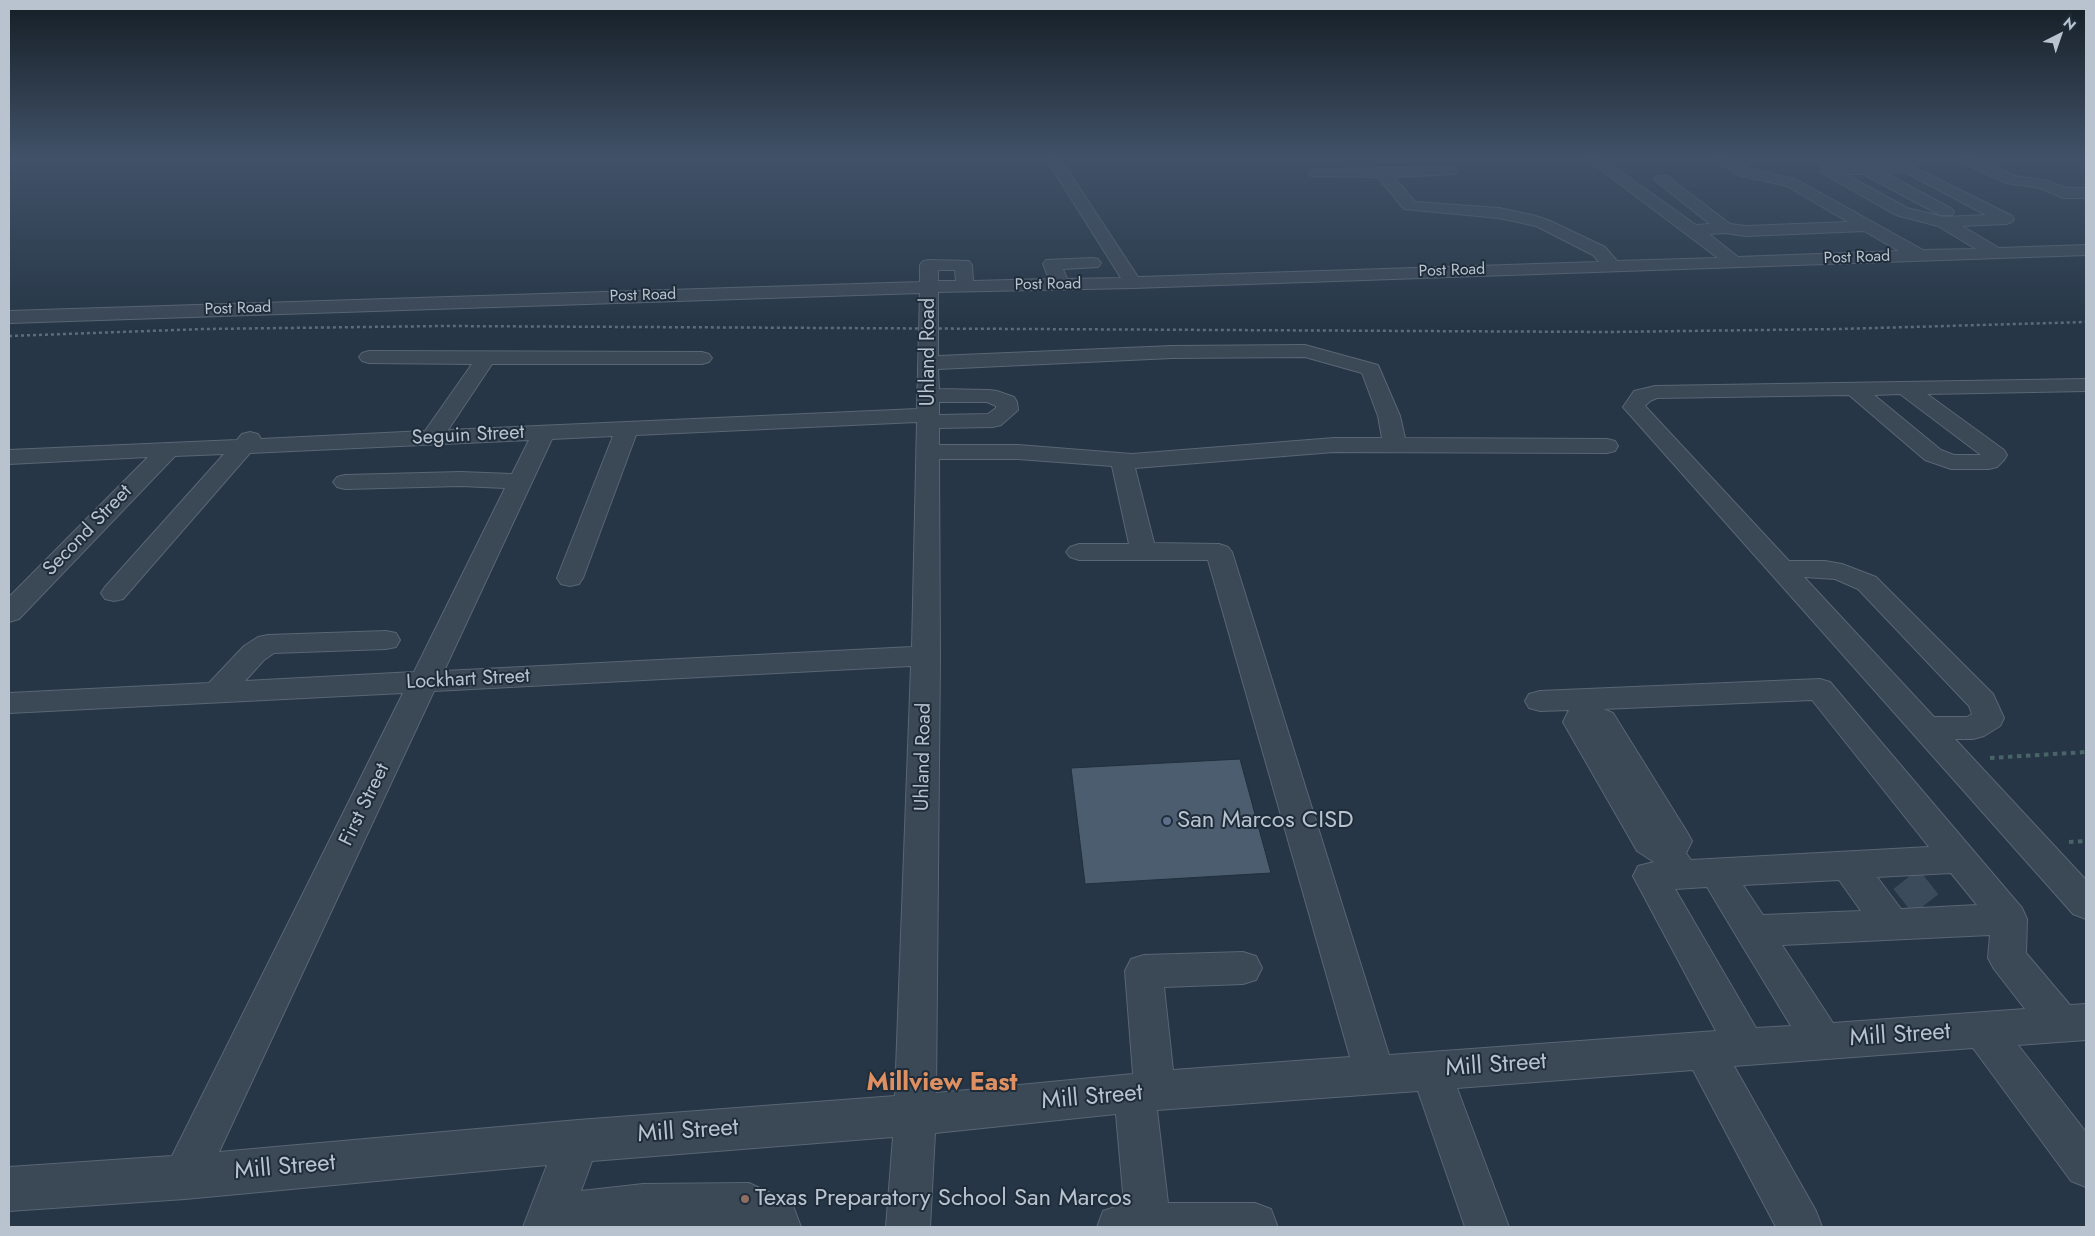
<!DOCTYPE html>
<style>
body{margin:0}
#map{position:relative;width:2095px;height:1236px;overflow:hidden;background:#263646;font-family:Jost,sans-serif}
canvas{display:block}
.frame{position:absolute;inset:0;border:10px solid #b8c3cf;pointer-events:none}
.north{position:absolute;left:2035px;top:10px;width:50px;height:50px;-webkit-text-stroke:4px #1f2d3b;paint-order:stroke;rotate:41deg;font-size:14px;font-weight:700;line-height:20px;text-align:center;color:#b8c3cf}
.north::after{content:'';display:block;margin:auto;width:18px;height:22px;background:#b8c3cf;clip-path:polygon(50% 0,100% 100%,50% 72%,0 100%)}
</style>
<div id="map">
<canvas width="2095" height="1236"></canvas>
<div class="frame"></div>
<div class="north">N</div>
</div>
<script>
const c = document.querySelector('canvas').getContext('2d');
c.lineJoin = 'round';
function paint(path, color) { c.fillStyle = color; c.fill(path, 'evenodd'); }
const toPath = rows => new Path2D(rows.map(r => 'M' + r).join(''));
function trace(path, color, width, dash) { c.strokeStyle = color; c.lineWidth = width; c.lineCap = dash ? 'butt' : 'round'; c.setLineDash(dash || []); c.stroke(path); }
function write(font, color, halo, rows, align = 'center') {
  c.font = font + ' Jost,sans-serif'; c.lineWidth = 4; c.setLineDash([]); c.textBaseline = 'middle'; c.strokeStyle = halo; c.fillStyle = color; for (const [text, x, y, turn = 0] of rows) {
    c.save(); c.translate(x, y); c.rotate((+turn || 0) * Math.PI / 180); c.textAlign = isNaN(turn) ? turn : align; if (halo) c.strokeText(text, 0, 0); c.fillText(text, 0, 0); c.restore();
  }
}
const building = toPath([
 [1240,759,1271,873,1085,884,1071,768,1240,759]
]);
paint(building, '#4c5d70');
trace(building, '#212f3d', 1);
trace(toPath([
 [1906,879,1932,912]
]), '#3c4b5b', 32, [32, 16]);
const minor = toPath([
 [1045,157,1059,157,1138,277,1599,262,1593,255,1536,226,1499,218,1404,209,1378,177,1311,176,1309,173,1311,170,1316,169,1450,167,1455,168,1457,171,1455,174,1394,177,1415,202,1499,208,1532,215,1548,220,1605,247,1617,261,1718,258,1584,157,1600,157,1696,225,1710,224,1657,182,1654,179,1657,176,1667,176,1730,224,1746,226,1848,222,1787,186,1738,175,1711,157,1728,157,1747,168,1797,180,1923,250,1976,249,1938,226,1896,215,1822,173,1820,170,1822,167,1827,166,1908,164,2012,216,2014,219,2012,222,2006,224,1962,226,1999,248,2086,245,2086,255,1133,288,938,292,938,356,1172,346,1305,345,1378,365,1400,416,1405,438,1607,439,1615,441,1618,446,1615,451,1607,453,1334,452,1135,468,1154,543,1219,544,1228,547,1232,552,1389,1055,1716,1031,1633,876,1638,866,1654,862,1637,851,1563,722,1569,710,1540,711,1529,708,1525,701,1529,694,1540,691,1820,679,1830,682,2022,908,2027,919,2026,953,2070,1005,2086,1004,2086,1040,2018,1045,2086,1132,2086,1187,2071,1181,1973,1048,1734,1066,1816,1211,1822,1227,1776,1227,1693,1070,1457,1088,1509,1227,1465,1227,1418,1091,1157,1110,1168,1203,1255,1203,1271,1209,1277,1225,1276,1227,1097,1227,1103,1211,1124,1204,1116,1114,935,1133,930,1227,886,1227,893,1137,592,1161,581,1191,643,1184,749,1183,792,1203,801,1227,523,1227,547,1165,185,1199,9,1211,9,1167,172,1156,403,693,9,713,9,693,209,683,244,646,258,637,268,635,386,631,396,633,400,640,396,647,386,649,274,653,264,660,245,681,414,672,505,488,461,486,345,489,337,487,333,482,337,477,345,475,461,472,512,474,529,440,250,453,123,599,114,601,105,599,101,593,105,587,224,454,175,456,19,619,9,622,9,597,148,457,9,464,9,450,237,440,242,434,250,432,258,434,261,439,425,431,472,364,369,363,362,361,359,357,362,353,369,351,702,352,709,354,712,358,709,362,702,364,492,364,448,430,917,409,920,293,9,323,9,311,920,282,920,265,923,261,929,260,969,261,972,265,973,281,1049,279,1043,264,1046,260,1092,258,1098,259,1101,263,1098,267,1063,269,1067,279,1121,278,1045,157],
 [1905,172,1986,215,1944,217,1907,208,1845,174,1863,174,1940,215,1952,215,1954,212,1952,209,1885,173,1905,172],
 [1864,231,1899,251,1738,257,1709,234,1725,233,1746,236,1864,231],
 [938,270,955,270,956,281,938,281,938,270],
 [1305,357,1362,373,1378,416,1382,438,1334,438,1132,454,1018,445,939,445,939,428,993,427,1001,425,1018,410,1017,402,1014,397,997,391,989,390,939,389,938,369,1172,358,1305,357],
 [939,402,987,402,996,406,996,408,988,414,939,415,939,402],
 [917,422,912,647,444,671,552,439,613,436,557,578,561,584,570,586,579,584,583,578,636,435,917,422],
 [939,459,1018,459,1112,466,1129,544,1079,544,1070,547,1066,552,1070,557,1079,560,1208,560,1350,1057,1173,1070,1164,987,1243,984,1256,980,1262,968,1256,956,1243,952,1144,955,1131,959,1125,971,1133,1074,936,1093,940,656,939,459],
 [911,666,895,1096,578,1120,219,1152,434,691,911,666],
 [1812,700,1929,847,1691,860,1686,853,1692,841,1687,832,1613,713,1603,709,1812,700],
 [1951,873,1977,905,1901,909,1877,877,1951,873],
 [1839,880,1861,911,1763,915,1743,885,1839,880],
 [1707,887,1740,942,1791,1026,1756,1028,1675,889,1707,887],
 [1990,935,1988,958,1994,969,2025,1009,1833,1023,1782,945,1990,935],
 [1954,157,1973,157,2015,176,2048,181,2065,188,2086,188,2086,198,2063,198,2040,188,2007,183,1956,160,1954,157],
 [2086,379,2086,391,1927,394,2004,450,2007,455,2004,460,1997,467,1989,469,1951,469,1925,460,1849,395,1657,398,1650,401,1645,406,1789,561,1825,561,1842,564,1876,577,1993,694,2004,718,2000,726,1984,736,1973,739,1955,739,2086,880,2086,919,2073,914,1623,407,1634,391,1655,386,2086,379],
 [1900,394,1981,455,1954,455,1941,450,1874,395,1900,394],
 [1804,577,1835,579,1858,589,1969,706,1972,714,1967,717,1934,717,1804,577]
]);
trace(minor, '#596673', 2);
trace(toPath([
 [1990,758,2086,752],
 [2069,842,2086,841]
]), '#486466', 4, [4.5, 4.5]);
paint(minor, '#3b4856');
trace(toPath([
 [9,336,204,329,444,326,1609,332,1840,329,2086,322]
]), '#5c6c7d', 2.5, [3, 3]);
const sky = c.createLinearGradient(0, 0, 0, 330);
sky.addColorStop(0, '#151e26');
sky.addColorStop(0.48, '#415268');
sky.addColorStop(1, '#41526800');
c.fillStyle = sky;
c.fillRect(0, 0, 2095, 330);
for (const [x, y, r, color] of [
 [1167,821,5,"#5c6f8a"],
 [745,1199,5,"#8d6e63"]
]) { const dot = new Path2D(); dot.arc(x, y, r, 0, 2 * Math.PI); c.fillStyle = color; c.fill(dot); trace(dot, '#1f2d3b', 2); }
write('16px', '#b8c3cf', '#1f2d3b', [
 ["Post Road",1857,258,-2],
 ["Post Road",1452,271,-2],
 ["Post Road",1048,285,-1],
 ["Post Road",643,296,-2],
 ["Post Road",238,309,-2]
]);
write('20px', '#b8c3cf', '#1f2d3b', [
 ["Uhland Road",929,352,-90],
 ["Seguin Street",468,436,-3],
 ["Second Street",88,531,-46],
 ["Lockhart Street",468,680,-3],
 ["Uhland Road",924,757,-89],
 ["First Street",365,805,-64]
]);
write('24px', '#b8c3cf', '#1f2d3b', [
 ["San Marcos CISD",1177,821],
 ["Texas Preparatory School San Marcos",755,1199]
], 'left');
write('24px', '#b8c3cf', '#1f2d3b', [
 ["Mill Street",1900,1036,-4],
 ["Mill Street",1496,1066,-4],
 ["Mill Street",1092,1098,-5],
 ["Mill Street",688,1132,-4],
 ["Mill Street",285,1168,-5]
]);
write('bold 25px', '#df9063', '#1f2d3b', [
 ["Millview East",942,1084]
]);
</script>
